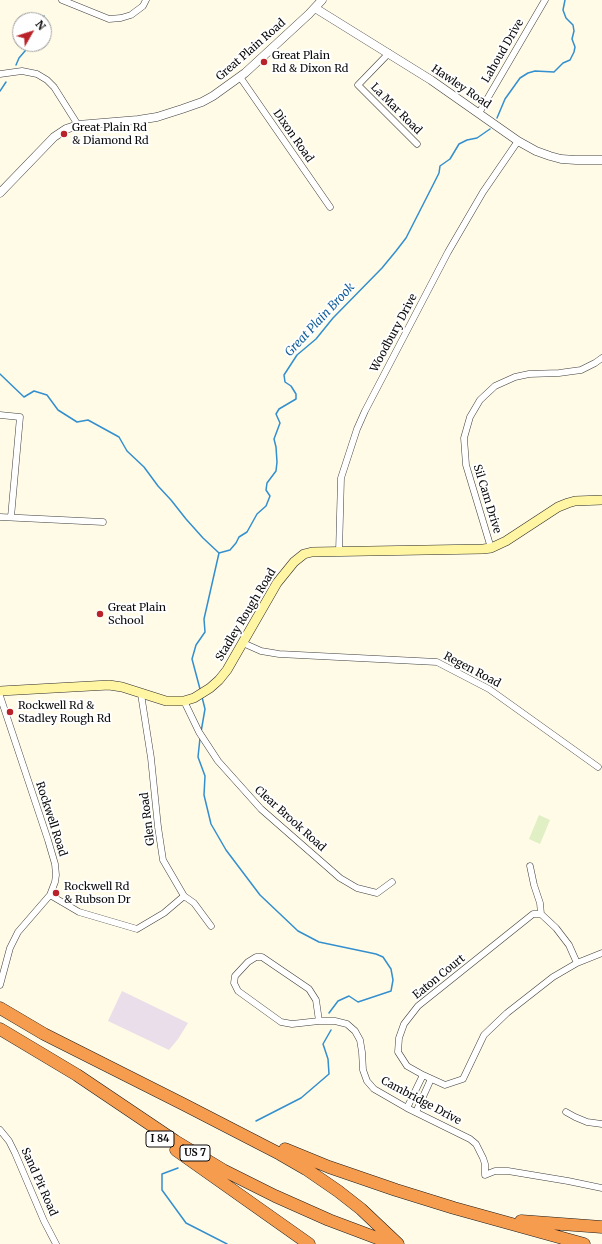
<!DOCTYPE html>
<style>
body{margin:0}
#map{position:relative;width:602px;height:1244px;overflow:hidden;background:#fffbe7;font-family:Merriweather,serif}
canvas{display:block}
.north{position:absolute;left:12px;top:12px;width:40px;height:40px;box-sizing:border-box;background:#fff;border:1px solid #9d9d9d;border-radius:50%;rotate:51deg;font-size:11px;font-weight:700;line-height:16px;text-align:center;color:#0a0a0a}
.north::after{content:'';display:block;margin:auto;width:14px;height:18px;background:#ba2229;clip-path:polygon(50% 0,100% 100%,50% 72%,0 100%)}
</style>
<div id="map">
<canvas width="602" height="1244"></canvas>
<div class="north">N</div>
</div>
<script>
const c = document.querySelector('canvas').getContext('2d');
c.lineJoin = 'round';
function paint(path, color) { c.fillStyle = color; c.fill(path, 'evenodd'); }
const toPath = rows => new Path2D(rows.map(r => 'M' + r).join(''));
function trace(path, color, width, dash) { c.strokeStyle = color; c.lineWidth = width; c.lineCap = dash ? 'butt' : 'round'; c.setLineDash(dash || []); c.stroke(path); }
function write(font, color, halo, rows, align = 'center') {
  c.font = font + ' Merriweather,serif'; c.lineWidth = 4; c.setLineDash([]); c.textBaseline = 'middle'; c.strokeStyle = halo; c.fillStyle = color; for (const [text, x, y, turn = 0] of rows) {
    c.save(); c.translate(x, y); c.rotate((+turn || 0) * Math.PI / 180); c.textAlign = isNaN(turn) ? turn : align; if (halo) c.strokeText(text, 0, 0); c.fillText(text, 0, 0); c.restore();
  }
}
paint(toPath([
 [122,991,188,1023,178,1039,169,1050,108,1021]
]), '#e9deea');
paint(toPath([
 [539,815,550,820,540,844,529,839]
]), '#e0efc4');
trace(toPath([
 [42,20,44,16],
 [16,65,19,58,31,44],
 [0,91,6,82],
 [497,118,505,99,520,78,528,73,535,71,554,72,563,63,570,60,574,52,575,47,572,39,574,31,573,25,566,18,563,10,565,0],
 [0,374,24,397,34,391,47,395,58,410,77,422,88,420,119,437,127,451,144,467,158,486,171,500,186,519,203,538,219,553,204,619,205,632,196,645,192,659,200,689],
 [219,553,230,550,236,543,239,537,247,532,257,514,266,506,270,496,266,490,267,483,276,471,277,462,276,447,274,439,280,423,276,414,279,409,296,399,296,394,291,386,285,382,284,375,297,355,316,339,333,318,382,268,396,251,406,238,434,183,439,173,440,166,450,159,459,144,467,140,477,138,490,129],
 [201,732,205,709,202,697],
 [200,738,198,757,205,776,204,795,211,824,226,850,260,895,298,931,319,942,376,954,383,957,391,969,393,980,391,991,358,1002,349,996,338,1001,329,1013],
 [256,1121,301,1098,329,1074,328,1059,323,1044,331,1030],
 [178,1168,162,1174,162,1190,186,1223,227,1244]
]), '#338fce', 1.5);
const minor = toPath([
 [62,0,109,19,121,18,131,15,143,6,146,0],
 [389,53,358,85,417,144],
 [0,74,22,71,37,74,47,80,54,87,78,125],
 [240,77,330,207],
 [479,113,545,0],
 [0,415,20,417,11,517],
 [0,517,103,522],
 [491,548,466,465,464,438,470,417,480,400,495,386,515,377,529,374,559,373,581,370,595,363,602,358],
 [339,552,341,478,357,429,365,411,448,252,483,192,518,141],
 [243,643,261,651,279,654,437,662,489,689,598,767],
 [141,694,151,758,158,827,163,860,184,896,194,903,211,926],
 [0,696,48,840,55,864,56,875,55,882,50,895,18,932,10,948,0,985],
 [184,701,199,732,218,761,261,809,340,878,357,888,377,893,392,882],
 [530,866,534,885,540,903,541,914,533,914,418,1006,404,1024,399,1038,398,1052,407,1066,423,1075,445,1085,463,1079,484,1035,507,1013,553,977,577,963,602,953],
 [50,895,79,912,137,929,164,913,184,896],
 [541,914,556,928,569,945,577,963],
 [319,1021,316,1000,309,989,262,957,256,957,248,962,235,976,234,983,238,991,281,1022,292,1024,319,1021,335,1021,347,1024,355,1031,360,1040,362,1052,363,1070,367,1081,374,1089,407,1108,470,1139,476,1144,483,1158,485,1164,485,1175,495,1171,508,1171,568,1181,602,1188],
 [407,1108,423,1075],
 [416,1112,431,1079],
 [566,1112,575,1117,587,1122,602,1124],
 [0,1130,9,1141,15,1153,44,1221,56,1244]
]);
const tertiary = toPath([
 [315,8,431,80,518,141,536,151,550,156,561,159,576,160,602,160],
 [0,193,54,137,66,129,78,125,138,120,157,117,182,109,202,102,213,96,245,73,309,14,322,0]
]);
const secondary = toPath([
 [0,691,109,685,122,687,166,701,184,701,194,698,210,688,219,680,227,670,277,583,294,562,304,554,312,552,483,549,491,548,506,541,558,507,568,503,575,501,602,500]
]);
const motorway = toPath([
 [0,1008,44,1034,183,1104,280,1154,306,1169,338,1191,361,1209,398,1244],
 [0,1029,77,1075,175,1141,223,1170,275,1196,329,1220,393,1244],
 [285,1149,329,1167,396,1190,454,1208,584,1244],
 [176,1150,309,1244],
 [521,1221,602,1227]
]);
trace(minor, '#3d3d3d', 7);
trace(tertiary, '#3d3d3d', 9);
trace(secondary, '#2c2c2c', 10);
trace(motorway, '#1b1b1b', 13);
trace(minor, '#fff', 6);
trace(tertiary, '#fff', 8);
trace(secondary, '#fff5a2', 9);
trace(motorway, '#f69c4f', 12);
for (const [x, y, r, color] of [
 [264,62,4,"#ba2229"],
 [64,134,4,"#ba2229"],
 [100,614,4,"#ba2229"],
 [10,712,4,"#ba2229"],
 [56,893,4,"#ba2229"]
]) { const dot = new Path2D(); dot.arc(x, y, r, 0, 2 * Math.PI); c.fillStyle = color; c.fill(dot); trace(dot, '#fff', 1.5); }
for (const [x, y, w] of [
 [160,1139,28],
 [195,1153,30]
]) { const box = new Path2D(); box.roundRect(x - w / 2, y - 8, w, 16, 3); c.fillStyle = '#fff'; c.fill(box); trace(box, '#0a0a0a', 1); }
write('bold 10px', '#0a0a0a', null, [
 ["I 84",160,1139],
 ["US 7",195,1153]
]);
write('11px', '#0a0a0a', '#fff', [
 ["Great Plain Road",251,50,-41],
 ["Lahoud Drive",503,51,-60],
 ["Hawley Road",461,87,34],
 ["La Mar Road",396,109,45],
 ["Dixon Road",293,136,55],
 ["Woodbury Drive",394,333,-62],
 ["Sil Cam Drive",487,499,73],
 ["Stadley Rough Road",246,615,-59],
 ["Regen Road",472,670,28],
 ["Rockwell Road",51,819,72],
 ["Glen Road",148,819,-97],
 ["Clear Brook Road",290,819,42],
 ["Eaton Court",439,977,-39],
 ["Cambridge Drive",421,1101,28],
 ["Sand Pit Road",39,1182,66]
]);
write('11px', '#0a0a0a', '#fff', [
 ["Great Plain",272,56],
 ["Rd & Dixon Rd",272,69],
 ["Great Plain Rd",72,128],
 ["& Diamond Rd",72,141],
 ["Great Plain",108,608],
 ["School",108,621],
 ["Rockwell Rd &",18,706],
 ["Stadley Rough Rd",18,719],
 ["Rockwell Rd",64,887],
 ["& Rubson Dr",64,900]
], 'left');
write('italic 12px', '#145f9b', '#fff', [
 ["Great Plain Brook",320,320,-47]
]);
</script>
